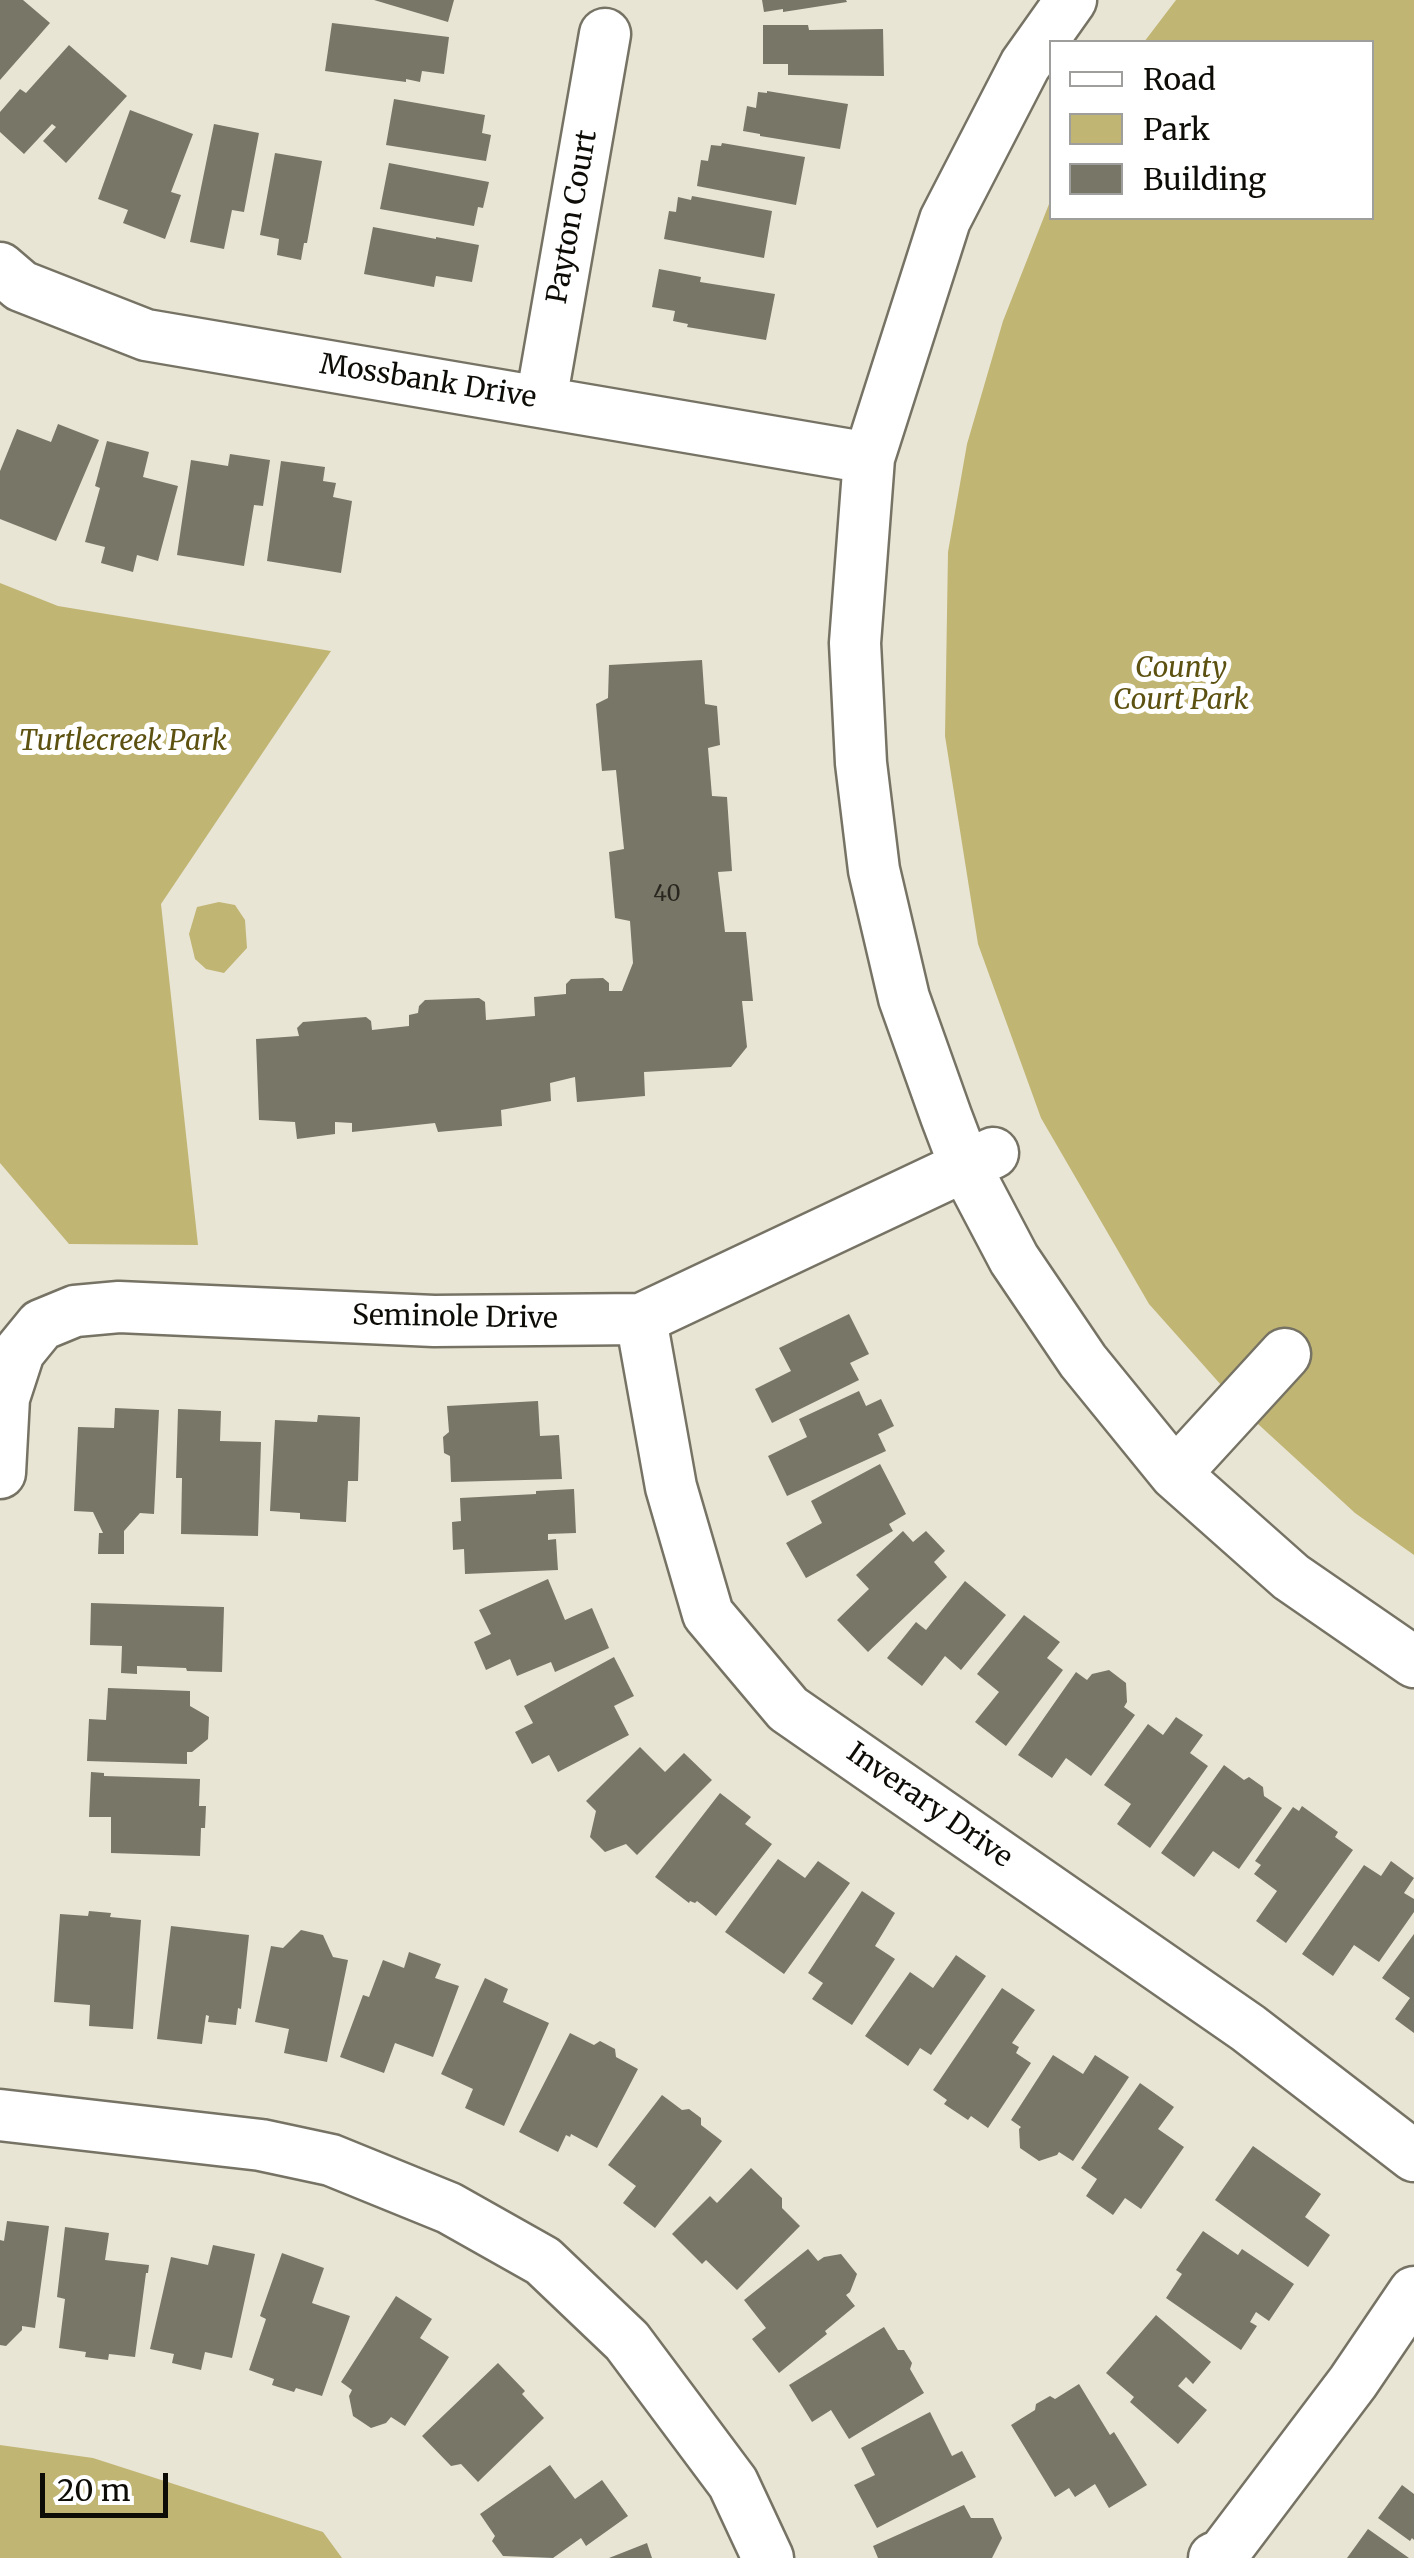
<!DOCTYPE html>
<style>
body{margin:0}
#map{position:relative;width:1414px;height:2558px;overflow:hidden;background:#e8e5d5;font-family:Merriweather,serif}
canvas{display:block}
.legend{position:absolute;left:1049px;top:40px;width:325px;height:180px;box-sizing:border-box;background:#fff;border:2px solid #9e9e9c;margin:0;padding:12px 18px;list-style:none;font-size:30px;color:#0d0c07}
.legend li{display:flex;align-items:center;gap:20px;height:50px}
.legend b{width:50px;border:2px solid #9e9e9c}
.scale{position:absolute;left:40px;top:2473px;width:128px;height:45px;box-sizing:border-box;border:5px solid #0d0c07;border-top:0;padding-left:12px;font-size:30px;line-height:35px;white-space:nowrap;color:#0d0c07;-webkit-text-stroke:8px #fff;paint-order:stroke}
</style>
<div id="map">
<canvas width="1414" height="2558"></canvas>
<ul class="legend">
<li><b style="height:12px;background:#fff"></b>Road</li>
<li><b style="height:28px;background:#c1b574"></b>Park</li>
<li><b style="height:28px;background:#787667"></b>Building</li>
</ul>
<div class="scale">20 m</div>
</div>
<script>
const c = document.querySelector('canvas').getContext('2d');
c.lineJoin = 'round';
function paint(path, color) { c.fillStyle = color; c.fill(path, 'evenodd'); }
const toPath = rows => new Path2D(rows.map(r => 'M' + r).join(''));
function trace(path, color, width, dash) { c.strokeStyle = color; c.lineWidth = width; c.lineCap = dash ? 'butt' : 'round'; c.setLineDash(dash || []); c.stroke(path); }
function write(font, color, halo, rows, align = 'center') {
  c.font = font + ' Merriweather,serif'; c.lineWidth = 10; c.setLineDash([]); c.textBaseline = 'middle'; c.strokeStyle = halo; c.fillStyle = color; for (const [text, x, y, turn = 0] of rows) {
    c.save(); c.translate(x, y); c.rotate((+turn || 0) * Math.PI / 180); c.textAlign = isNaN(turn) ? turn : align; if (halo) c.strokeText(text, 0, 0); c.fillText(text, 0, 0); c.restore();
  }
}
paint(toPath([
 [1176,0,1414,0,1414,1555,1355,1513,1246,1413,1149,1304,1041,1118,978,944,945,736,948,552,967,444,1003,321,1051,199,1052,218,1372,218,1372,42,1144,42],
 [0,583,58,606,331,651,161,904,198,1245,69,1244,0,1163],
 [219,902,235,905,245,920,247,948,224,973,206,969,195,959,189,934,197,907],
 [0,2445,93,2458,323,2532,342,2558,0,2558]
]), '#c1b574');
paint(toPath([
 [0,0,23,0,50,23,0,80],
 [374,0,454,0,448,22],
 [762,0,846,0,847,2,783,12,783,9,764,12],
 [332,23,449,37,444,74,422,71,420,82,406,79,406,82,325,71],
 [763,25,808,25,809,30,883,29,884,76,788,75,788,64,763,64],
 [69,45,127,96,66,163,43,141,56,127,52,124,24,154,0,132,0,112,20,89,26,93],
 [767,91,848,104,840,149,760,136,760,134,743,131,747,106,756,108,758,92,767,93],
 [394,99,485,115,482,133,491,135,486,161,386,145],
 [130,110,193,134,171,192,181,195,165,239,123,223,128,210,98,199],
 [214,124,259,133,244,212,232,210,224,249,190,242],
 [722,143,805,157,796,205,697,186,701,160,708,161,711,145,721,146],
 [275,153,322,161,307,243,304,243,301,260,277,255,279,239,260,235],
 [389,163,489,182,483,208,478,207,474,226,380,209],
 [692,196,772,211,764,258,664,239,669,211,676,212,678,197,691,200],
 [373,227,436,239,436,237,479,245,472,282,436,276,434,287,364,274],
 [659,269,701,277,700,282,775,294,766,340,687,327,688,324,673,321,675,311,652,307],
 [58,424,99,440,56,541,0,519,0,471,17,429,51,442],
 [107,441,149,452,143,477,178,486,158,561,137,555,133,572,101,563,105,547,85,542,100,488,95,486],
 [230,454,270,460,263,506,254,505,244,566,177,555,191,460,228,466],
 [281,461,325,467,323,481,336,483,333,497,352,501,341,573,267,561],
 [702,660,705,704,717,706,720,745,708,748,712,796,727,797,732,871,718,872,725,932,746,932,753,1001,742,1001,747,1047,731,1067,644,1072,645,1096,577,1102,575,1077,550,1083,551,1101,501,1110,502,1126,438,1132,435,1123,352,1132,352,1123,335,1122,335,1134,297,1139,295,1122,259,1120,256,1039,299,1036,297,1028,303,1022,366,1017,371,1021,372,1030,409,1026,409,1015,418,1013,419,1006,425,1000,479,998,485,1002,486,1020,535,1016,534,997,566,994,566,984,571,979,603,978,609,983,609,991,622,991,633,963,630,921,615,918,609,852,624,849,616,770,602,771,596,704,608,698,609,665],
 [849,1314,869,1354,850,1363,859,1380,772,1423,755,1389,791,1371,779,1348],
 [859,1391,866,1406,881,1399,894,1426,878,1434,886,1451,787,1496,768,1456,807,1437,799,1419],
 [538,1401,540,1436,559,1435,562,1479,451,1482,450,1456,444,1453,443,1437,449,1432,447,1406],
 [115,1408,159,1410,154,1514,140,1513,124,1531,124,1554,98,1554,99,1533,103,1533,93,1512,74,1511,78,1427,114,1428],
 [178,1409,221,1411,220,1441,261,1442,258,1536,181,1534,182,1478,176,1478],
 [318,1415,360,1417,358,1481,348,1481,346,1522,300,1519,300,1513,270,1511,275,1420,317,1422],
 [880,1464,906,1514,889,1524,893,1531,806,1578,786,1543,822,1523,811,1501],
 [574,1489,576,1533,548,1534,548,1540,556,1539,558,1570,465,1574,464,1549,453,1550,452,1522,461,1521,460,1498,536,1494,536,1491],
 [903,1531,913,1542,926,1531,945,1551,934,1562,947,1577,868,1652,837,1620,869,1589,856,1575],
 [548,1579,565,1620,592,1608,609,1648,555,1672,551,1662,517,1676,510,1659,486,1670,474,1642,491,1634,479,1610],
 [965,1581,1006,1615,961,1670,945,1656,922,1686,887,1658,916,1622,926,1630],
 [91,1603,224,1607,222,1672,187,1671,186,1668,137,1666,137,1674,121,1673,122,1646,90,1645],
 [1024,1615,1060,1642,1047,1658,1063,1670,1006,1746,975,1722,999,1692,977,1674],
 [614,1657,634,1696,614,1706,629,1735,558,1772,549,1755,532,1764,515,1732,533,1723,524,1706],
 [1109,1670,1126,1683,1127,1702,1124,1707,1135,1715,1091,1776,1066,1758,1052,1778,1018,1755,1076,1672,1087,1680,1092,1674],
 [108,1688,190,1691,190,1706,209,1717,208,1739,192,1752,187,1752,187,1764,87,1761,89,1719,106,1720],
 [1176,1717,1203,1735,1190,1753,1208,1766,1150,1848,1117,1824,1131,1804,1104,1785,1148,1724,1163,1735],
 [640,1747,665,1772,684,1753,712,1780,637,1855,626,1844,605,1852,590,1837,596,1811,586,1801],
 [1224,1765,1244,1780,1249,1777,1263,1787,1264,1796,1282,1808,1239,1869,1213,1851,1194,1877,1161,1853],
 [91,1772,104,1773,104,1776,200,1779,199,1806,206,1806,205,1828,201,1828,200,1856,111,1853,111,1817,89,1817],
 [720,1793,751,1817,745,1824,772,1844,716,1916,697,1901,695,1903,690,1901,689,1903,655,1877],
 [1302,1806,1338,1832,1335,1837,1353,1850,1286,1943,1256,1921,1277,1891,1254,1874,1261,1865,1255,1861,1293,1807,1299,1811],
 [778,1859,805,1878,818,1861,850,1883,784,1974,725,1932],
 [1391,1861,1414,1878,1404,1893,1414,1899,1414,1912,1379,1962,1354,1945,1333,1976,1302,1954,1364,1865,1381,1876],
 [862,1891,895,1913,875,1946,895,1959,852,2025,812,1999,823,1983,808,1973],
 [89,1911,111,1913,110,1917,141,1920,133,2029,89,2026,90,2005,54,2002,60,1914,88,1916],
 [171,1926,249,1935,241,2009,238,2008,236,2025,208,2022,209,2016,206,2015,202,2044,157,2039],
 [301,1930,323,1935,333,1957,348,1960,327,2062,284,2053,289,2029,255,2022,271,1946,283,1948],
 [1414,1934,1414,2033,1395,2019,1410,1998,1382,1978],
 [409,1952,441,1964,435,1978,459,1986,433,2057,395,2043,384,2073,340,2057,363,1995,369,1997,383,1960,404,1968],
 [956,1955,986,1976,931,2055,920,2048,908,2066,865,2036,910,1972,933,1988],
 [485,1978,508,1989,503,2002,549,2023,504,2126,465,2108,473,2089,441,2074],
 [1002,1988,1035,2010,1012,2043,1019,2047,1016,2053,1031,2063,988,2128,971,2116,968,2120,944,2104,947,2100,933,2090],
 [570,2033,594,2045,600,2041,615,2049,616,2057,638,2069,597,2148,571,2134,570,2137,566,2135,558,2152,519,2132],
 [1053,2055,1083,2074,1095,2055,1129,2077,1073,2161,1059,2152,1057,2155,1039,2161,1020,2148,1019,2129,1021,2127,1011,2120],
 [1140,2083,1174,2107,1158,2129,1184,2147,1141,2209,1125,2198,1113,2215,1086,2196,1097,2179,1081,2168],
 [662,2095,682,2110,689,2109,701,2118,701,2125,722,2141,655,2228,623,2203,636,2186,608,2165],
 [1253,2146,1321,2194,1305,2217,1330,2235,1308,2267,1215,2200],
 [751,2168,782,2198,782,2208,800,2226,737,2290,706,2260,702,2264,672,2234,710,2196,717,2203],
 [7,2221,49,2226,35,2328,22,2326,22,2330,6,2346,0,2345,0,2240,4,2241],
 [65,2227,109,2233,105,2260,149,2265,148,2273,146,2273,135,2357,109,2354,108,2360,85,2357,86,2352,59,2348,65,2299,57,2297],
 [1203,2231,1238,2255,1242,2249,1294,2284,1269,2321,1256,2312,1250,2322,1257,2326,1241,2350,1166,2298,1182,2274,1176,2270],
 [213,2245,255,2254,232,2358,205,2352,201,2370,172,2363,174,2354,150,2349,171,2257,208,2265],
 [808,2249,818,2261,824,2257,841,2254,857,2274,850,2292,846,2295,855,2306,825,2331,827,2334,779,2373,752,2339,766,2328,744,2300],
 [282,2253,324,2268,312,2303,350,2316,322,2396,296,2388,294,2392,272,2385,274,2379,249,2370,266,2319,260,2316],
 [396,2296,432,2319,420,2338,449,2357,405,2426,391,2417,386,2423,371,2428,353,2416,349,2396,352,2390,341,2382],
 [1156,2315,1211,2362,1193,2384,1186,2377,1178,2386,1207,2410,1178,2444,1130,2402,1134,2397,1106,2373],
 [884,2327,898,2350,904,2350,912,2363,910,2369,924,2393,849,2439,831,2410,812,2422,789,2385],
 [498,2363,525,2391,522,2394,544,2418,478,2482,461,2464,451,2466,422,2436],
 [1079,2384,1110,2435,1114,2432,1147,2485,1109,2508,1095,2484,1075,2497,1069,2488,1055,2497,1011,2425,1035,2410,1036,2404,1050,2396,1055,2399],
 [930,2412,952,2456,962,2451,976,2477,877,2528,854,2485,875,2475,861,2448],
 [550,2465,575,2499,602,2480,628,2516,586,2546,581,2538,553,2558,503,2556,492,2541,495,2536,480,2514],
 [1402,2485,1414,2494,1414,2540,1412,2538,1410,2541,1378,2518],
 [964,2505,971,2518,993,2518,1002,2538,992,2558,878,2558,873,2546],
 [1368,2529,1409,2558,1347,2558],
 [647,2543,652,2558,609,2558]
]), '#787667');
const minor = toPath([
 [1071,0,1025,65,945,220,869,458,855,643,861,763,874,870,904,998,946,1116,965,1166,1014,1259,1083,1361,1175,1474,1291,1577,1414,1662],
 [0,268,21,286,146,335,869,458],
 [541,401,605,34],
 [641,1319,671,1487,708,1614,788,1709,1248,2028,1414,2156],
 [0,1473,4,1398,19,1352,41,1325,75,1311,119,1307,434,1321,641,1319,993,1153],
 [1175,1474,1285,1354],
 [0,2115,261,2145,331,2160,449,2208,543,2261,627,2341,733,2483,768,2558],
 [1214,2558,1223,2554,1353,2382,1414,2292]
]);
trace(minor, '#767365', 55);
trace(minor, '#fff', 50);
write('22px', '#28261f', null, [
 ["40",667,895]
]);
write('28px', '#0d0c07', '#fff', [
 ["Payton Court",573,217,-80],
 ["Mossbank Drive",428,382,9],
 ["Seminole Drive",455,1318,1],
 ["Inverary Drive",929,1806,35]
]);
write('italic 28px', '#5c5110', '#fff', [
 ["County",1181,669],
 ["Court Park",1181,701],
 ["Turtlecreek Park",123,742]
]);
</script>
